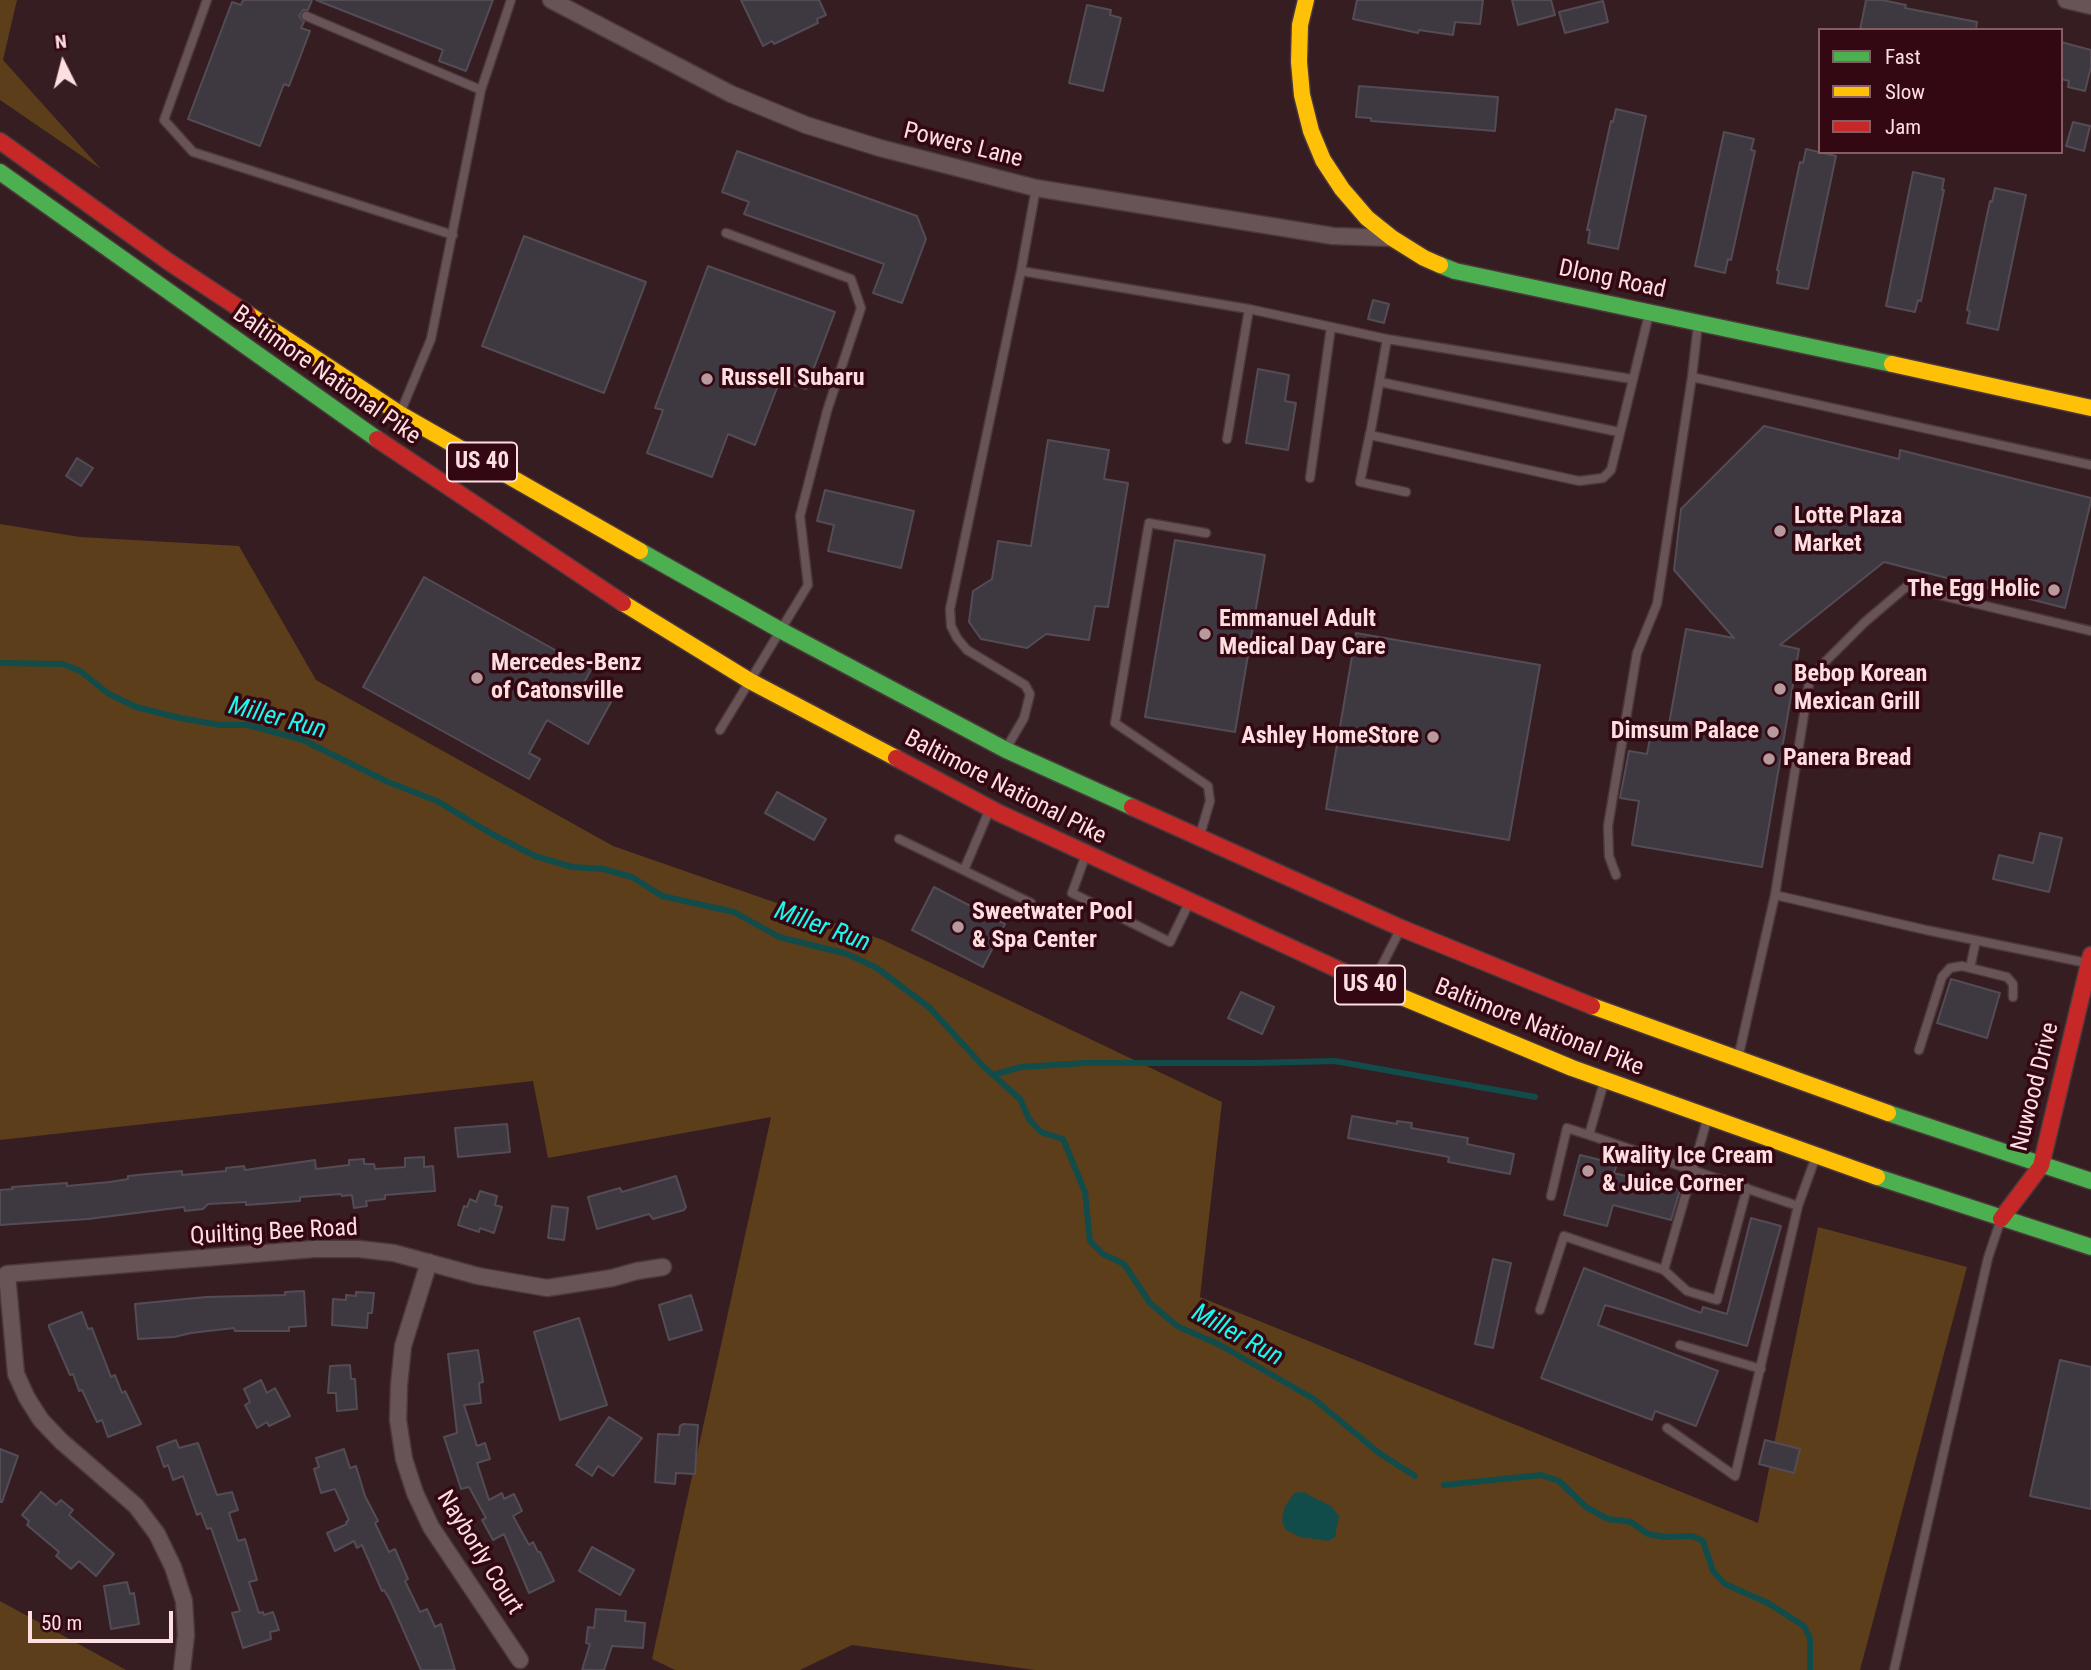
<!DOCTYPE html>
<style>
body{margin:0}
#map{position:relative;width:2091px;height:1670px;overflow:hidden;background:#351d22;font-family:"Roboto Condensed",sans-serif}
canvas{display:block}
.legend{position:absolute;left:1818px;top:28px;width:245px;height:126px;box-sizing:border-box;background:#340813;border:2px solid #845e65;margin:0;padding:9px 12px;list-style:none;font-size:21px;color:#fddee1}
.legend li{display:flex;align-items:center;gap:14px;height:35px}
.legend b{width:35px;border:2px solid #845e65}
.north{position:absolute;left:28px;top:28px;width:70px;height:70px;-webkit-text-stroke:5px #340813;paint-order:stroke;rotate:354deg;font-size:19px;font-weight:700;line-height:28px;text-align:center;color:#fddee1}
.north::after{content:'';display:block;margin:auto;width:24px;height:32px;background:#fddee1;clip-path:polygon(50% 0,100% 100%,50% 72%,0 100%)}
.scale{position:absolute;left:28px;top:1611px;width:145px;height:32px;box-sizing:border-box;border:4px solid #fddee1;border-top:0;padding-left:9px;font-size:21px;line-height:24px;white-space:nowrap;color:#fddee1;-webkit-text-stroke:5px #340813;paint-order:stroke}
</style>
<div id="map">
<canvas width="2091" height="1670"></canvas>
<ul class="legend">
<li><b style="height:9px;background:#4caf50"></b>Fast</li>
<li><b style="height:9px;background:#ffc107"></b>Slow</li>
<li><b style="height:9px;background:#c62828"></b>Jam</li>
</ul>
<div class="north">N</div>
<div class="scale">50 m</div>
</div>
<script>
const c = document.querySelector('canvas').getContext('2d');
c.lineJoin = 'round';
function paint(path, color) { c.fillStyle = color; c.fill(path, 'evenodd'); }
const toPath = rows => new Path2D(rows.map(r => 'M' + r).join(''));
function trace(path, color, width, dash) { c.strokeStyle = color; c.lineWidth = width; c.lineCap = dash ? 'butt' : 'round'; c.setLineDash(dash || []); c.stroke(path); }
function write(font, color, halo, rows, align = 'center') {
  c.font = font + ' "Roboto Condensed",sans-serif'; c.lineWidth = 7; c.setLineDash([]); c.textBaseline = 'middle'; c.strokeStyle = halo; c.fillStyle = color; for (const [text, x, y, turn = 0] of rows) {
    c.save(); c.translate(x, y); c.rotate((+turn || 0) * Math.PI / 180); c.textAlign = isNaN(turn) ? turn : align; if (halo) c.strokeText(text, 0, 0); c.fillText(text, 0, 0); c.restore();
  }
}
paint(toPath([
 [0,0,17,0,3,60,101,169,0,100],
 [0,524,80,537,239,546,316,680,613,846,883,940,1222,1102,1200,1297,1758,1523,1818,1227,1967,1267,1860,1670,1035,1670,852,1645,800,1670,675,1670,652,1659,771,1117,548,1158,533,1081,0,1140],
 [0,1601,126,1670,0,1670]
]), '#5c3e1a');
paint(toPath([
 [1303,1492,1331,1506,1339,1516,1335,1537,1329,1541,1300,1537,1286,1530,1282,1521,1284,1508,1294,1493]
]), '#124c4a');
trace(toPath([
 [0,663,63,664,80,671,109,694,136,707,180,718,220,725,248,725,303,740,388,782,437,801,490,833,535,856,572,867,603,869,632,877,662,896,734,912,779,937,847,954,877,968,930,1008,982,1065,1020,1099,1029,1119,1041,1132,1063,1139,1085,1192,1090,1241,1103,1254,1124,1264,1150,1303,1177,1326,1220,1345,1314,1399,1379,1453,1415,1476],
 [993,1075,1021,1067,1085,1063,1255,1063,1335,1061,1535,1097],
 [1444,1485,1541,1475,1559,1481,1586,1507,1608,1519,1631,1522,1648,1534,1665,1537,1692,1536,1703,1541,1713,1571,1725,1584,1768,1603,1804,1626,1810,1638,1810,1670]
]), '#124c4a', 6);
const building = toPath([
 [243,0,312,0,308,10,303,10,299,16,304,22,301,28,310,31,289,86,284,84,260,146,188,119,232,2,241,5,243,0],
 [316,0,493,0,466,71,439,61,443,50,316,0],
 [741,0,819,0,826,15,817,19,818,23,774,44,772,41,763,46,741,0],
 [1357,0,1483,0,1480,24,1455,22,1453,35,1419,30,1418,33,1353,19,1357,0],
 [1512,0,1551,0,1555,15,1518,25,1512,0],
 [1866,0,1882,0,1906,5,1905,8,1977,22,1976,30,1860,30,1866,0],
 [1603,1,1608,22,1565,33,1559,12,1603,1],
 [1087,5,1111,10,1110,15,1121,18,1103,91,1069,83,1087,5],
 [2061,42,2091,50,2091,67,2085,91,2068,87,2069,81,2061,79,2061,42],
 [1359,86,1498,97,1495,131,1371,121,1371,118,1356,117,1359,86],
 [1616,109,1646,116,1618,249,1588,243,1590,230,1587,230,1611,121,1613,122,1616,109],
 [2073,122,2090,126,2084,151,2066,146,2073,122],
 [1724,132,1754,139,1751,150,1755,151,1731,260,1728,259,1725,273,1695,266,1724,132],
 [1806,149,1836,156,1808,289,1777,283,1779,271,1777,270,1786,228,1800,162,1803,163,1806,149],
 [737,151,917,216,926,239,902,303,873,293,884,264,744,214,749,202,722,192,737,151],
 [1913,172,1944,179,1942,190,1944,190,1921,301,1918,300,1915,312,1886,306,1913,172],
 [1995,188,2026,195,1998,330,1967,323,1970,311,1967,310,1990,201,1992,202,1995,188],
 [524,236,646,282,604,393,482,346,524,236],
 [708,266,835,312,806,389,780,380,755,445,728,434,712,477,647,453,663,410,655,408,708,266],
 [1373,300,1389,304,1384,323,1368,319,1373,300],
 [1258,369,1289,375,1285,401,1296,403,1288,450,1246,443,1258,369],
 [1764,426,1899,459,1900,450,2091,498,2091,501,2065,608,1884,562,1780,645,1799,649,1762,867,1632,845,1639,801,1620,798,1629,751,1647,754,1653,722,1669,724,1686,629,1734,638,1674,570,1681,509,1764,426],
 [1048,440,1109,450,1104,479,1128,483,1108,607,1095,606,1089,640,1046,634,1027,648,981,639,969,622,973,591,992,579,998,541,1031,546,1048,440],
 [77,458,93,468,81,486,66,476,77,458],
 [825,490,914,511,901,568,828,551,834,525,817,521,825,490],
 [1175,540,1265,555,1235,732,1145,717,1175,540],
 [424,577,591,670,582,686,611,702,588,744,547,720,529,753,540,759,529,779,363,687,424,577],
 [1356,633,1540,665,1509,840,1326,809,1356,633],
 [777,792,826,819,814,840,765,813,777,792],
 [2040,833,2062,838,2049,892,1993,879,1999,855,2033,863,2040,833],
 [934,887,1005,924,983,967,912,930,934,887],
 [1951,979,2000,993,1987,1038,1937,1023,1951,979],
 [1241,992,1274,1007,1262,1034,1228,1018,1241,992],
 [1352,1116,1397,1124,1397,1121,1412,1123,1411,1128,1468,1138,1467,1144,1514,1154,1510,1174,1448,1162,1449,1157,1348,1138,1352,1116],
 [507,1124,510,1152,458,1157,455,1128,507,1124],
 [1580,1155,1617,1164,1614,1173,1680,1190,1671,1220,1613,1205,1607,1226,1564,1215,1580,1155],
 [424,1157,424,1167,433,1166,435,1191,385,1195,385,1199,366,1201,367,1206,354,1208,352,1195,342,1196,341,1194,300,1197,300,1201,246,1205,246,1202,208,1204,203,1209,185,1211,184,1207,88,1219,0,1225,0,1190,13,1189,12,1187,67,1183,67,1186,110,1182,128,1179,128,1176,147,1174,182,1171,182,1175,226,1171,226,1168,244,1166,245,1170,315,1160,316,1169,349,1165,349,1160,364,1159,364,1164,374,1164,375,1169,405,1167,405,1158,424,1157],
 [676,1176,686,1207,684,1210,653,1219,649,1214,597,1229,588,1197,620,1188,622,1192,676,1176],
 [480,1191,497,1196,495,1205,502,1207,494,1233,480,1228,479,1232,458,1225,464,1206,467,1207,470,1199,476,1202,480,1191],
 [552,1206,568,1208,564,1240,548,1238,552,1206],
 [1751,1218,1781,1226,1747,1346,1605,1305,1598,1325,1718,1371,1696,1426,1655,1411,1652,1420,1541,1378,1584,1268,1701,1313,1703,1307,1727,1314,1751,1218],
 [1493,1259,1511,1263,1493,1348,1475,1344,1493,1259],
 [304,1291,306,1326,289,1327,289,1331,235,1331,234,1328,191,1333,174,1337,138,1339,135,1304,206,1297,285,1295,285,1292,304,1291],
 [356,1292,374,1293,372,1313,368,1313,367,1328,332,1325,333,1299,346,1300,346,1295,356,1296,356,1292],
 [691,1295,702,1330,669,1340,659,1305,691,1295],
 [82,1312,88,1329,92,1328,111,1377,115,1375,122,1393,125,1391,141,1424,108,1437,102,1420,97,1422,82,1390,79,1391,73,1374,70,1375,49,1327,49,1325,82,1312],
 [579,1318,607,1405,560,1420,534,1332,579,1318],
 [478,1350,483,1382,479,1383,481,1403,464,1405,477,1446,485,1443,490,1459,477,1463,489,1500,502,1493,504,1499,514,1494,522,1511,513,1516,529,1545,533,1542,538,1552,540,1552,554,1581,529,1593,504,1534,493,1540,482,1520,486,1518,469,1487,461,1489,444,1437,457,1433,448,1354,478,1350],
 [2060,1360,2091,1367,2091,1509,2030,1496,2060,1360],
 [350,1365,351,1379,355,1379,357,1409,337,1411,336,1393,328,1393,330,1366,350,1365],
 [261,1380,267,1393,275,1388,290,1416,269,1426,267,1422,257,1428,245,1405,250,1402,244,1389,261,1380],
 [609,1417,642,1438,613,1476,598,1466,592,1476,576,1465,609,1417],
 [683,1424,698,1425,695,1474,676,1473,675,1484,655,1482,658,1434,679,1435,680,1426,683,1424],
 [176,1440,179,1448,198,1443,217,1495,232,1492,238,1510,229,1513,238,1541,245,1539,257,1580,249,1582,259,1613,263,1612,264,1615,273,1612,279,1630,270,1632,271,1639,243,1648,232,1613,240,1611,211,1528,207,1529,201,1513,197,1515,183,1476,173,1480,168,1465,164,1467,157,1447,176,1440],
 [1765,1440,1800,1449,1794,1473,1759,1464,1765,1440],
 [0,1449,18,1456,2,1502,0,1502,0,1449],
 [344,1449,350,1468,356,1466,365,1496,378,1521,375,1523,389,1552,395,1549,408,1579,405,1581,420,1612,427,1609,435,1627,441,1624,455,1670,421,1670,390,1600,384,1590,382,1591,362,1545,357,1548,354,1541,335,1551,327,1533,347,1524,346,1522,349,1520,335,1489,321,1493,314,1469,319,1467,316,1458,344,1449],
 [41,1492,56,1505,61,1500,73,1510,69,1515,114,1554,96,1576,79,1561,71,1569,56,1556,59,1552,27,1525,29,1521,22,1515,41,1492],
 [592,1547,634,1570,620,1595,579,1571,592,1547],
 [127,1582,130,1594,134,1593,139,1624,111,1629,104,1586,127,1582],
 [596,1609,626,1611,625,1621,645,1623,643,1648,612,1646,604,1670,582,1670,590,1644,586,1643,588,1627,594,1628,596,1609]
]);
paint(building, '#3e3941');
trace(building, '#544c55', 2);
const lane = toPath([
 [207,0,164,120,193,152,453,235],
 [306,16,481,90],
 [1021,271,1249,309,1227,439],
 [1249,309,1387,339],
 [1692,377,2091,465],
 [1632,379,1387,339,1370,435,1579,481,1603,478,1611,470,1649,314],
 [1380,382,1619,432],
 [401,411,431,339,481,90,511,0],
 [1370,433,1360,482,1406,492],
 [1310,478,1331,327],
 [720,730,808,585,800,516,827,411,861,308,851,279,726,233],
 [1007,747,1024,718,1030,694,1025,685,967,650,957,638,951,626,950,609,1021,271,1036,188],
 [1200,835,1210,801,1208,786,1115,723,1149,523,1206,533],
 [899,839,1031,903],
 [1085,857,1072,893,1170,942,1188,905],
 [964,870,989,811],
 [1616,875,1609,856,1608,826,1637,653,1657,604,1692,377,1698,324],
 [1775,895,1926,930,2087,963],
 [1970,968,1976,940],
 [1373,983,1399,932],
 [1919,1050,1942,977,1950,968,1962,966,2007,977,2013,984,2013,997],
 [1739,1054,1775,895,1810,677,1865,622,1906,587,2091,631],
 [1604,1082,1589,1135,1798,1206,1815,1159],
 [1551,1196,1567,1128,1589,1135],
 [1664,1270,1707,1120],
 [1540,1310,1564,1236,1664,1270,1687,1291,1717,1300,1747,1188],
 [1680,1345,1761,1369],
 [1667,1428,1735,1476,1798,1206],
 [1894,1670,1988,1258,2000,1222]
]);
const street = toPath([
 [551,0,731,94,806,125,880,148,1036,188,1333,236,1392,238],
 [2066,0,2091,6],
 [429,1262,403,1346,399,1385,398,1420,404,1459,415,1493,431,1527,520,1660],
 [182,1670,186,1635,184,1601,173,1567,157,1534,136,1506,61,1441,41,1420,27,1398,16,1374,7,1274,314,1249,359,1249,394,1253,478,1276,547,1288,612,1278,637,1271,663,1267]
]);
const fast = toPath([
 [0,172,377,439],
 [1440,265,1455,271,1892,364],
 [640,551,780,630,1006,750,1132,807],
 [1888,1113,2091,1181],
 [1877,1177,2091,1247]
]);
const slow = toPath([
 [1306,0,1300,25,1299,62,1302,95,1311,131,1323,160,1342,189,1367,218,1392,238,1424,258,1440,265],
 [248,314,400,414,640,551],
 [1892,364,2091,408],
 [623,603,750,681,896,758],
 [1361,980,1572,1068,1877,1177],
 [1592,1006,1888,1113]
]);
const jam = toPath([
 [0,141,169,262,248,314],
 [377,439,623,603],
 [896,758,999,813,1361,980],
 [1132,807,1401,928,1592,1006],
 [2001,1219,2041,1166,2091,955]
]);
trace(lane, '#4c383b', 11);
trace(street, '#4c383b', 19);
trace(fast, '#4c383b', 19);
trace(slow, '#4c383b', 19);
trace(jam, '#4c383b', 19);
trace(lane, '#685457', 8);
trace(street, '#685457', 16);
trace(fast, '#4caf50', 16);
trace(slow, '#ffc107', 16);
trace(jam, '#c62828', 16);
for (const [x, y, r, color] of [
 [707,379,7,"#b79a9e"],
 [1780,531,7,"#b79a9e"],
 [2054,590,7,"#b79a9e"],
 [1205,634,7,"#b79a9e"],
 [477,678,7,"#b79a9e"],
 [1780,689,7,"#b79a9e"],
 [1773,732,7,"#b79a9e"],
 [1433,737,7,"#b79a9e"],
 [1769,759,7,"#b79a9e"],
 [958,927,7,"#b79a9e"],
 [1588,1171,7,"#b79a9e"]
]) { const dot = new Path2D(); dot.arc(x, y, r, 0, 2 * Math.PI); c.fillStyle = color; c.fill(dot); trace(dot, '#340813', 2.5); }
for (const [x, y, w] of [
 [482,462,70],
 [1370,985,70]
]) { const box = new Path2D(); box.roundRect(x - w / 2, y - 19.5, w, 39, 5); c.fillStyle = '#340813'; c.fill(box); trace(box, '#fddee1', 2); }
write('bold 23px', '#fddee1', null, [
 ["US 40",482,462],
 ["US 40",1370,985]
]);
write('24px', '#fddee1', '#340813', [
 ["Powers Lane",963,146,14],
 ["Dlong Road",1612,280,12],
 ["Baltimore National Pike",326,376,35],
 ["Baltimore National Pike",1005,788,27],
 ["Baltimore National Pike",1539,1028,22],
 ["Nuwood Drive",2036,1087,-76],
 ["Quilting Bee Road",274,1233,-3],
 ["Nayborly Court",479,1553,58]
]);
write('bold 24px', '#fddee1', '#340813', [
 ["Russell Subaru",721,379],
 ["Lotte Plaza",1794,517],
 ["Market",1794,545],
 ["The Egg Holic",2040,590,"right"],
 ["Emmanuel Adult",1219,620],
 ["Medical Day Care",1219,648],
 ["Mercedes-Benz",491,664],
 ["of Catonsville",491,692],
 ["Bebop Korean",1794,675],
 ["Mexican Grill",1794,703],
 ["Dimsum Palace",1759,732,"right"],
 ["Ashley HomeStore",1419,737,"right"],
 ["Panera Bread",1783,759],
 ["Sweetwater Pool",972,913],
 ["& Spa Center",972,941],
 ["Kwality Ice Cream",1602,1157],
 ["& Juice Corner",1602,1185]
], 'left');
write('italic 26px', '#1bf8f0', '#340813', [
 ["Miller Run",277,719,15],
 ["Miller Run",822,928,20],
 ["Miller Run",1237,1336,29]
]);
</script>
